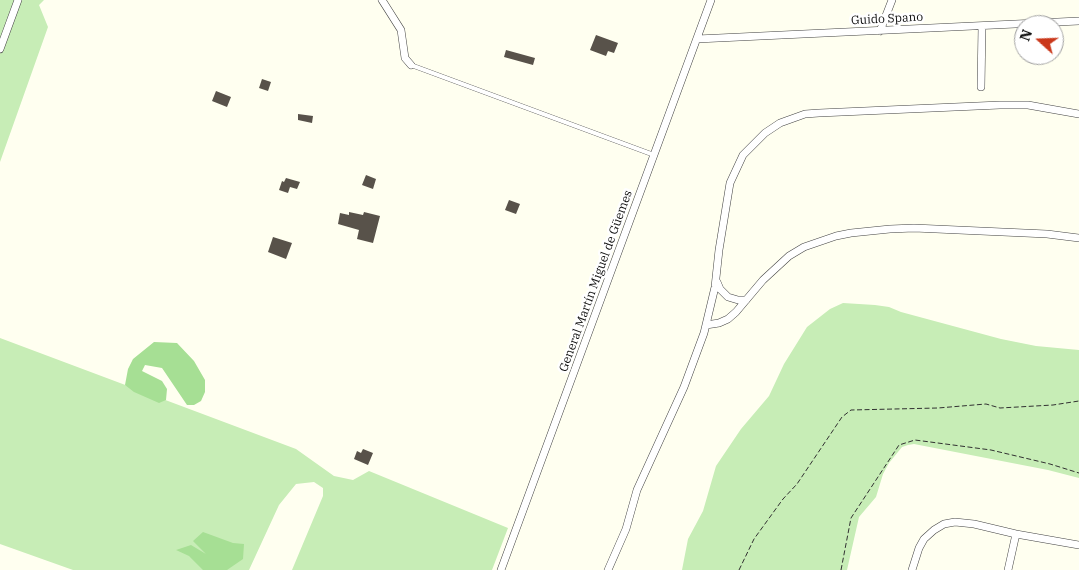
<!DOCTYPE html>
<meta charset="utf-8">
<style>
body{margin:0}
#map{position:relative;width:1079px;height:570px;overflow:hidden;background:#fffff0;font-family:"IBM Plex Serif",serif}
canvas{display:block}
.north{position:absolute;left:1014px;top:15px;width:50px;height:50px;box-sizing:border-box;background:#fff;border:1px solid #9f9f9f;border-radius:50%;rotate:290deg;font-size:14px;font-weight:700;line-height:20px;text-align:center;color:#0f0f0f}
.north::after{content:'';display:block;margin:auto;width:18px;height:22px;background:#ca381b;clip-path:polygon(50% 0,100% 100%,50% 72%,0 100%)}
</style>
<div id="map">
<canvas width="1079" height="570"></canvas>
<div class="north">N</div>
</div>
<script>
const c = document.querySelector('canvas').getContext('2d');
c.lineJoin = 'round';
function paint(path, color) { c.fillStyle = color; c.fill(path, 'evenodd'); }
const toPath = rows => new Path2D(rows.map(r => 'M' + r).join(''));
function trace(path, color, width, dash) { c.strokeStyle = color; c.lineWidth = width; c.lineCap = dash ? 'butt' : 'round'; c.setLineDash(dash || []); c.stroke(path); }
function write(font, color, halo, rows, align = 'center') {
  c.font = font + ' "IBM Plex Serif",serif'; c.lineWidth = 5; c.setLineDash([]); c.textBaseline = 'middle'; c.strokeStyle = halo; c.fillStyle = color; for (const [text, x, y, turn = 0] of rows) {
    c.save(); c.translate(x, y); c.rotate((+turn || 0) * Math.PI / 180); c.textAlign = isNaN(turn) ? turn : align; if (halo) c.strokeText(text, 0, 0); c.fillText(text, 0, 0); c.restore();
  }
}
paint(toPath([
 [0,0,44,0,39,5,48,27,0,162],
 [843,303,875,305,889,307,901,312,1001,339,1036,346,1079,350,1079,478,1048,470,914,444,908,445,902,447,889,463,883,474,876,497,859,517,847,570,682,570,688,539,703,511,716,466,741,429,769,396,784,364,807,327,830,309],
 [0,338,296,449,334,476,353,480,369,471,508,528,492,570,292,570,323,496,323,488,314,482,296,484,279,505,249,570,73,570,0,544]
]), '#c7edb6');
paint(toPath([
 [154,342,177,343,194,361,205,380,205,392,201,401,194,405,187,405,162,368,145,365,142,371,162,381,167,389,166,400,159,403,134,392,125,385,128,369,133,359],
 [203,532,233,543,244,544,243,559,227,570,203,570,189,556,176,550,191,545,206,554,193,541]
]), '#a6df94');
paint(toPath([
 [596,35,618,43,614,53,608,51,606,56,590,50],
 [506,50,535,58,533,65,504,57],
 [262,79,271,82,268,91,259,88],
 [216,91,231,97,227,107,212,101],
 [298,114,313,116,312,123,298,120],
 [366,175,376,179,373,189,362,185],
 [286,178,300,182,297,189,290,187,288,193,279,190,282,181,284,182],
 [509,200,520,204,516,214,505,210],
 [349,212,363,215,364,212,380,216,373,243,357,239,359,230,338,224,340,213,349,215],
 [273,237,292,243,286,259,268,252],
 [363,449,373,453,368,465,354,459,357,451,361,453]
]), '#58524a');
const service = toPath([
 [411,65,654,155]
]);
const minor = toPath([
 [382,0,401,30,405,58,411,65],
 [880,31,892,0],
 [697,39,1079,21],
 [0,49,18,0],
 [981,87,982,26],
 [717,282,720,289,728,297,738,300,746,300],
 [706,325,719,323,728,319,736,312,763,280,789,256,804,247,836,236,851,233,890,229,914,228,1047,234,1079,238],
 [501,570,711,0],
 [608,570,626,529,637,490,684,387,704,333,715,287,719,250,730,183,743,155,765,133,780,123,805,114,819,113,1000,105,1028,105,1079,114],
 [912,570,919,548,924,539,934,530,944,524,955,522,974,524,1016,534,1079,545],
 [1008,570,1016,534]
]);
trace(service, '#424242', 5);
trace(minor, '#424242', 8);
trace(toPath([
 [739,570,754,539,783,499,797,484,842,417,851,410,938,408,986,404,1000,408,1053,405,1079,401],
 [841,570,851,518,899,445,915,440,991,450,1050,464,1079,473]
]), '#313131', 1, [5, 2.5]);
trace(service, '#fff', 4);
trace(minor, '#fff', 7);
write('12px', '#0f0f0f', '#fff', [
 ["Guido Spano",887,19,-3],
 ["General Martín Miguel de Güemes",596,281,-70]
]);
</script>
